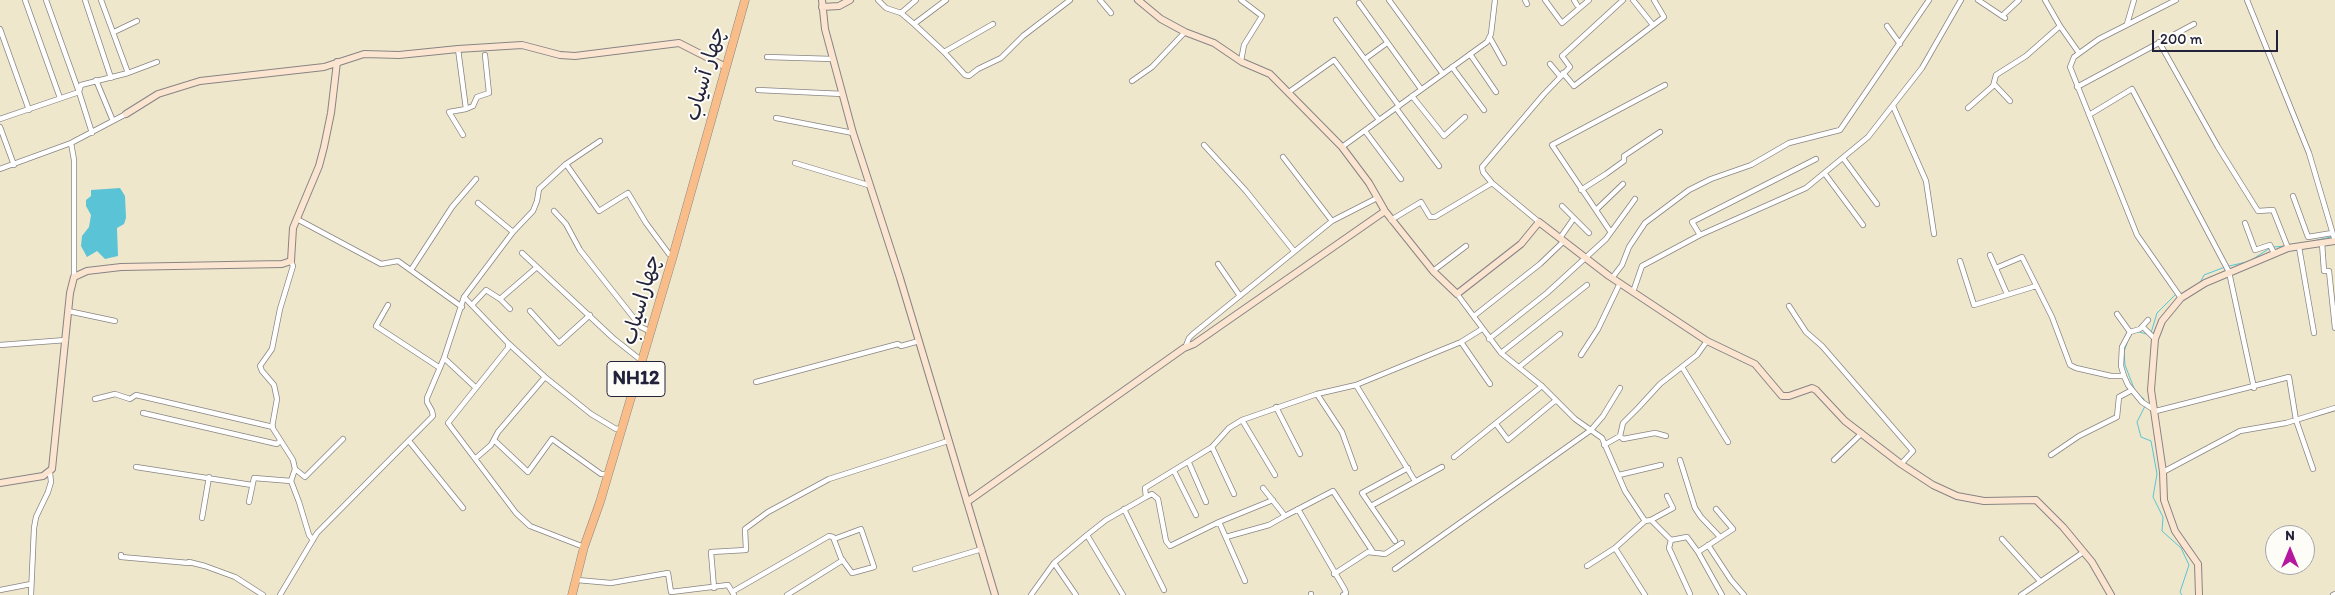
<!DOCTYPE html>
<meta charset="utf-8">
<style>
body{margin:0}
#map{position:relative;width:2335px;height:595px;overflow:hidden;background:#efe7cc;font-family:Itim,sans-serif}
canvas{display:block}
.north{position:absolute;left:2265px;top:525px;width:50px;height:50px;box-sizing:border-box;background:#fdfcf7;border:1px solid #a5a5ac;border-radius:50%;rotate:0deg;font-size:14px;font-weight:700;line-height:20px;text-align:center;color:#22223b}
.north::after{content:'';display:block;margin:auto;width:18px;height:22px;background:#b5179e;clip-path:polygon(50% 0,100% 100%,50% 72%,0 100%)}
.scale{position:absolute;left:2152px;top:30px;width:126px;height:22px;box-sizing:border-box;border:2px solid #22223b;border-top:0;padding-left:6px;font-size:15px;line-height:18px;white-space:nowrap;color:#22223b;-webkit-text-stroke:4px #fdfcf7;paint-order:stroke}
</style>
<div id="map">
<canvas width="2335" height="595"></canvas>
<div class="north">N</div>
<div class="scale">200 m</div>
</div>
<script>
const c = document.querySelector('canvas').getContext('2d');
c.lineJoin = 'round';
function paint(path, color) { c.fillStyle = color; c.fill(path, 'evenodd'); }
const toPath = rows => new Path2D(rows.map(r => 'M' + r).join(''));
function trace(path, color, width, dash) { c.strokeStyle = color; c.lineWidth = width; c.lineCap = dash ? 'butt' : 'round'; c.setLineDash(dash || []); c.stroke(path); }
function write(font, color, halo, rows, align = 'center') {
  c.font = font + ' Itim,"Playpen Sans Arabic",sans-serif'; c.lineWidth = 4; c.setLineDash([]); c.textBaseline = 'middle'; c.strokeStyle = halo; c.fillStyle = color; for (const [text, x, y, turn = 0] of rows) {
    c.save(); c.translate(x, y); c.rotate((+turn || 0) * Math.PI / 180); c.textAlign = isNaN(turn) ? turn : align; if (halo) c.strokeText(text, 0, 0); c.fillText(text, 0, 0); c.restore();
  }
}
paint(toPath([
 [120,188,125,196,126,218,124,224,117,228,118,256,105,259,97,251,87,257,81,246,82,236,89,227,91,215,86,206,86,200,91,196,91,190]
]), '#5ac3d6');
trace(toPath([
 [2313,241,2331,237],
 [2274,247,2285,246],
 [2250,261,2270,248],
 [2229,266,2247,262],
 [2200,283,2204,275,2225,267],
 [2139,332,2147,334],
 [2151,333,2157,313,2176,294],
 [2127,343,2124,352,2125,365,2135,391],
 [2140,396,2144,399,2144,402],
 [2145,406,2137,422,2141,437,2151,441,2157,474,2153,497,2163,517,2162,531,2181,548,2189,565,2180,592,2182,595]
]), '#5ac3d6', 1);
const street = toPath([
 [25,0,60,98],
 [46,0,79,92,92,133],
 [85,0,111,78],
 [101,0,128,73],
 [878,0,886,8,901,13,914,24,944,52,965,75,969,76,978,69,1001,58,1023,36,1070,0],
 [1100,0,1111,13],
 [1389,0,1443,74],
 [1525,0,1527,4],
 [1545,0,1562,23,1589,0],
 [1574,0,1577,5],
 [1633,0,1653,25],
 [1978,0,2005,18],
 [2045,0,2060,26,2079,53],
 [2176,0,2099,39,2074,57,2070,67,2137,235,2181,298],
 [2247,0,2309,153,2335,241],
 [1359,3,1421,89],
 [901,13,916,0],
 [2002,16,2019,0],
 [1336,20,1399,106],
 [914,24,946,0],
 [2127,24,2134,0],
 [1887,26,1900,44],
 [0,29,29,110],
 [114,32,137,21],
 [1490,38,1504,63],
 [2159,42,2218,147,2258,211,2273,210,2288,248],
 [458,49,466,109,449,112,463,135],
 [944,52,993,24],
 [1470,54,1496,92],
 [767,57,833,59],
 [1365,59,1387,43],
 [1241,61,1244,45,1262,16,1241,0],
 [1550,64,1560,76],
 [1452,67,1484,110],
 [1563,73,1574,86,1664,17,1654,0],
 [96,80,113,121],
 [1132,81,1152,67,1185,32],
 [1994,84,2010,101],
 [2077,87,2194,24],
 [758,90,843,94],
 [1289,92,1334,60,1379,120],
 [1412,96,1444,136,1465,117],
 [1893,106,1926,181,1934,234],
 [1396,108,1439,166],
 [1968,108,1993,86,1996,75,2026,56,2060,26],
 [466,109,473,106,477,97,489,93,485,55],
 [2089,115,2132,89,2229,272,2254,388],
 [776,118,853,133],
 [0,119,79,92,81,85,128,73,157,62],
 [0,127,14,165],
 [1365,131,1401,179],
 [71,143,74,160,74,277],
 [1204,145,1246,191,1294,251],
 [1342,147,1487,42,1491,34,1495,0],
 [1283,157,1332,221],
 [1843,158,1877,204],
 [795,163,868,185],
 [566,164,599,211,628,193,646,223,669,254,673,256],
 [0,169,71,143,126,114],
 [1825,174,1863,225],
 [1581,190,1606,174,1624,161,1624,156,1660,132],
 [2293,196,2308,237,2332,233],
 [478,203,513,232],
 [1562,206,1589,233],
 [1596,210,1623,184],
 [554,211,566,224,580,250,641,327,651,332],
 [297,219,381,264,398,261,462,307],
 [1391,220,1421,202,1430,217,1435,217,1492,183],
 [1539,222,1492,183,1483,172,1482,167,1544,94,1570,67,1562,56,1623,0],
 [2245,223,2255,250,2270,245,2274,253],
 [1610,231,1552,145,1665,85],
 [1700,235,1692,222,1816,159],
 [1560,238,1574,218],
 [2322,243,2324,271,2329,271,2335,328],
 [2299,247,2314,333],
 [522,253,613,338,642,361],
 [1990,255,2007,294],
 [1960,261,1974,305,2036,286],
 [1218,264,1240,296],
 [1996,268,2022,257,2052,317,2070,365,2076,368,2111,376,2124,376],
 [411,270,452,207,476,179],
 [1433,271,1466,246],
 [1612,278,1622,265,1629,247,1645,223,1689,190,1711,179,1751,165,1789,143,1840,130,1929,0],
 [1633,292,1642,266,1700,235,1806,188,1868,137,1922,68,1961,0],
 [1457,294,1501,353,1542,386,1575,419,1602,438,1625,491,1645,521],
 [464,297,508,343,545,377,591,414,616,429,622,428],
 [500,299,537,267],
 [388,305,376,326,440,368],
 [472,305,486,290,500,299,510,309],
 [1789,306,1806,332,1822,346,1913,451,1901,464],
 [68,311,115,321],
 [530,311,559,343,590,315],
 [2117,314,2130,332],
 [1474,316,1540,264,1564,241],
 [2148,320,2140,329,2130,332,2122,347,2121,366,2124,376,2128,385,2142,402,2156,411,2289,377,2296,420,2313,469],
 [2143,327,2155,339],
 [1489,339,1547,293,1606,239,1635,199],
 [1461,342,1490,384],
 [508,343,508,348,448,423,516,513,530,526,584,547],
 [0,345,66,340],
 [1185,348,1189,338,1193,334,1332,221,1377,198],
 [1501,353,1587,285],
 [1581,355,1598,329,1620,283],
 [444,358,475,387],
 [1519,367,1560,334],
 [1682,367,1728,442],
 [756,382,898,344,901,346,919,341],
 [1356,385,1415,481],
 [1317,394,1342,432,1355,468],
 [95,399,115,394,130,399,136,395,273,427],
 [1276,407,1300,454],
 [143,413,277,444,280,441],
 [1242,420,1275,475],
 [1496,424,1508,440,1556,400],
 [1620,436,1623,423,1638,408,1660,384,1697,355,1707,341],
 [494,440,528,472,552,439,601,474,607,474],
 [409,441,463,508],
 [1604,445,1620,436,1623,439,1655,433,1666,436],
 [1212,447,1234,494],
 [2051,455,2079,436,2117,417,2119,397,2132,390],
 [1454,457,1542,386],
 [476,458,491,445,498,432,545,377],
 [1680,460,1695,508,1701,517,1720,537],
 [1834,460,1862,433],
 [1189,463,1206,502],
 [136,467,252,485],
 [295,469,305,477,343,439],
 [1174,471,1196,515],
 [2163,472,2240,431,2286,423,2335,408],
 [1619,475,1661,465],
 [291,481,299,502,309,535,313,540],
 [1263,488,1285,516,1333,491,1373,552],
 [1146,497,1152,494,1158,499,1166,541,1170,546,1219,522,1273,500],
 [249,502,254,478,291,481,295,469,293,460,272,427,277,399,274,385,262,371,260,366,272,349,280,309,293,266,291,261],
 [1371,506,1442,467],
 [1124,509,1164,590],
 [1298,509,1345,590,1346,593,1343,595],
 [202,518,209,477],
 [1651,520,1673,508,1667,496],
 [1219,522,1245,581],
 [1087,535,1123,595],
 [1226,537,1269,525,1285,516],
 [2002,539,2040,581],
 [1671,540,1669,548,1690,594],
 [1395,541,1362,493,1408,468],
 [1708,545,1731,580,1744,595],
 [1615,548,1645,595],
 [1698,552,1733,529,1716,509],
 [121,555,121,557,189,563,189,562,205,566,235,577,263,595],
 [1054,563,1076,595],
 [1587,566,1615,548,1645,521,1651,520,1671,540,1687,537,1698,552,1722,595],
 [915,569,982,549],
 [1395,569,1591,430,1603,416,1620,388],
 [1334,574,1368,552,1385,554,1402,543],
 [577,580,611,583,668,573,671,592,728,585,734,595],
 [714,588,711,552,746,550,745,529,768,512,829,479,948,441],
 [0,590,31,584],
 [732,592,829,536,833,537,841,558,852,573,874,567,861,529,834,539],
 [1311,594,1311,595],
 [31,595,34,528,36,517,48,492,51,482,50,473],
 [280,595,317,533,433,416,432,411,427,402,427,398,444,358,464,297,513,232,533,211,537,201,539,189,566,164,600,141],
 [787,595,843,560],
 [1031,595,1054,563,1087,535,1106,520,1146,497,1145,488,1212,447,1229,428,1242,420,1317,394,1356,385,1461,342,1482,329],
 [2021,595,2082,553],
 [2333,595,2335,594]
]);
const secondary = toPath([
 [822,0,825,29,853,133,900,278,995,595],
 [1138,0,1161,19,1185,32,1214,43,1242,62,1270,74,1342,147,1369,183,1385,211,1433,271,1457,294,1521,244,1539,222,1609,276,1707,341,1755,364,1782,396,1789,396,1812,388,1816,390,1845,421,1901,464,1933,485,1957,496,1984,501,2036,500,2063,527,2092,562,2111,595],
 [822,7,839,6,850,0],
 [126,114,158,94,200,81,324,67,364,54,399,55,458,49,522,45,560,55,575,56,679,43,726,67],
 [0,483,43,476,52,469,70,293,74,277,87,271,121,267,282,264,291,261,293,228,319,166,324,147,331,113,337,62],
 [967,502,1184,348,1194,344,1385,211],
 [2199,595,2198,564,2175,531,2164,500,2163,472,2151,390,2155,339,2162,321,2181,298,2205,283,2288,248,2335,241]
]);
const highway = toPath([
 [572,595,584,547,600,502,673,256,745,0]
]);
trace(street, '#888484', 6);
trace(secondary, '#888484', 8);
trace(highway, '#888484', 9);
trace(street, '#fff', 4.5);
trace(secondary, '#fce5d0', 6);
trace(highway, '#f8bd89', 8);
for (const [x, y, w] of [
 [636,379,58]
]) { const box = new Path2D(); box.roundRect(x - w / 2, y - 17.5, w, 35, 4); c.fillStyle = '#fdfcf7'; c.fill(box); trace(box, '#22223b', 1); }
write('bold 20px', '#22223b', null, [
 ["NH12",636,379]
]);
write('21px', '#22223b', '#fdfcf7', [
 ["چهار آسیاب",706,74,-74],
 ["چهاراسیاب",642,300,-74]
]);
</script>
